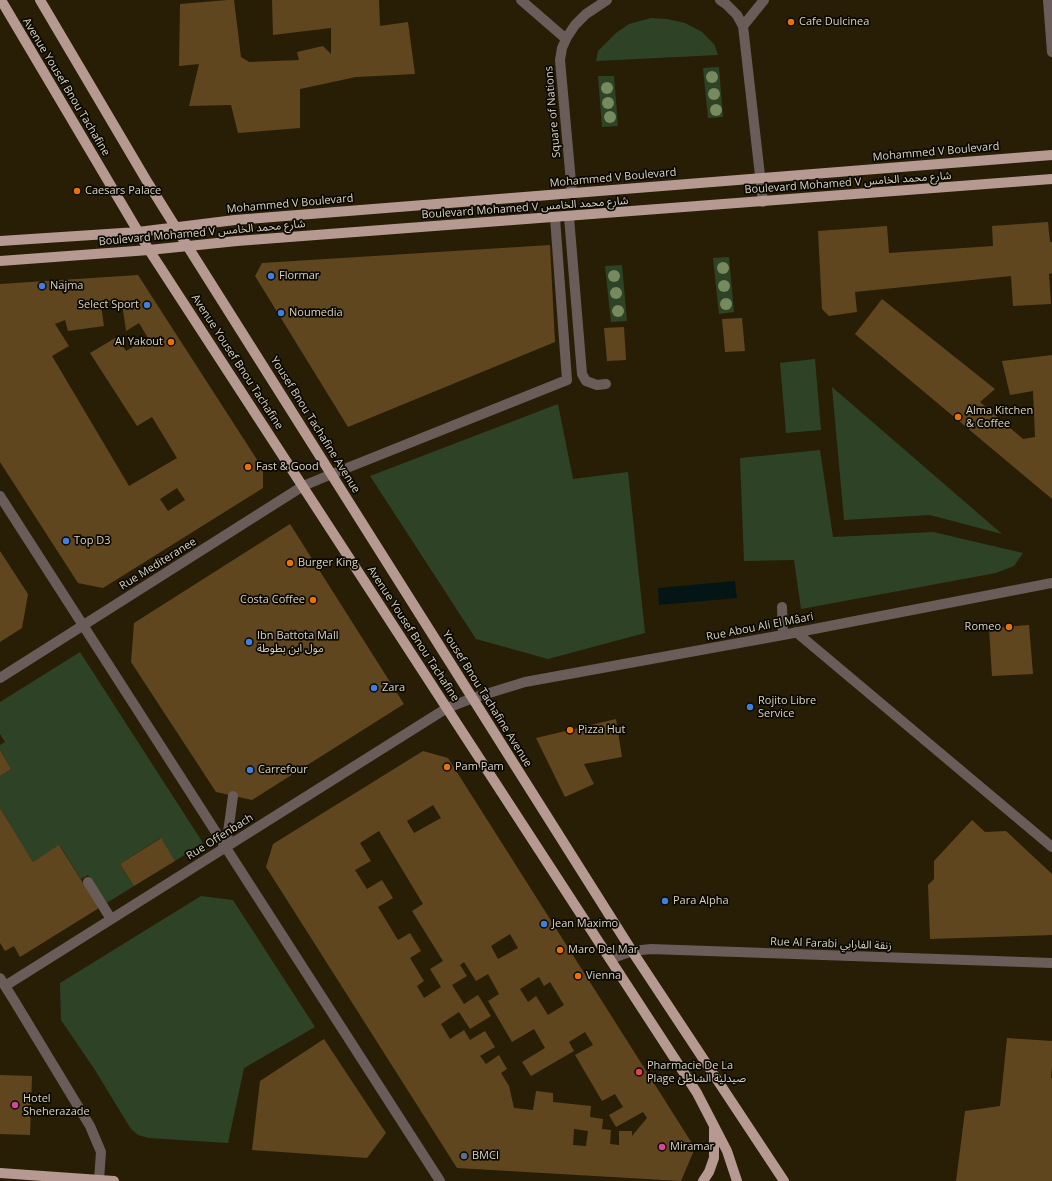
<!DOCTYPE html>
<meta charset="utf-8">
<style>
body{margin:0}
canvas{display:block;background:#271e05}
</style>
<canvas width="1052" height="1181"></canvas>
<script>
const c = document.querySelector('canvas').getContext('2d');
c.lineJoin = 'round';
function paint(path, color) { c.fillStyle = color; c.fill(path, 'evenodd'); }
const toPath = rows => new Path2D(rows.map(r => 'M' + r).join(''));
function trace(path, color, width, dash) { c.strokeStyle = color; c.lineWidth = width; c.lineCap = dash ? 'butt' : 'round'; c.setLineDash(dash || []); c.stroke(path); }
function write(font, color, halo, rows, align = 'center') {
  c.font = font + ' "Open Sans","Noto Sans Arabic",sans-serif'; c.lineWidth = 3.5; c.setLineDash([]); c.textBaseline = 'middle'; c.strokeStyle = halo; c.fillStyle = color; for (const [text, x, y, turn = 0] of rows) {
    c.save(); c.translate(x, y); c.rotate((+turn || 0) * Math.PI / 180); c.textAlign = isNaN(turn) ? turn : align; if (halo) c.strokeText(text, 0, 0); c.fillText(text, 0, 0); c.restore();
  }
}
paint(toPath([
 [651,18,667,19,685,23,702,32,714,44,718,55,596,61,598,51,616,33,629,24],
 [719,67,723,117,708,118,703,68],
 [598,76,614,76,618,126,602,127],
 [729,257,734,312,719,314,713,258],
 [622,265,627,321,611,322,605,266],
 [815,359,821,430,786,433,780,363],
 [832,387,1002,534,930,515,844,520],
 [558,404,573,479,628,472,645,633,548,659,476,639,370,476],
 [820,450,833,537,933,532,1023,553,1014,566,996,573,801,609,794,560,744,561,740,458],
 [80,652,203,843,175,861,160,838,120,864,134,886,105,904,88,875,81,879,60,846,33,862,0,808,0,776,11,769,0,750,0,745,5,742,0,734,0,702],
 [201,896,233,900,315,1027,244,1068,228,1143,149,1138,138,1135,131,1129,126,1121,95,1070,61,1020,60,983]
]), '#2e4225');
paint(toPath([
 [735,581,737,598,659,605,658,588]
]), '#031515');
paint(toPath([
 [228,0,234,0,241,57,249,62,299,60,297,52,323,46,331,54,331,28,273,35,272,0,379,0,380,26,408,22,415,74,356,77,300,89,300,128,238,133,231,105,189,106,199,64,179,66,180,4],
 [1048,222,1050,242,1052,242,1052,273,1049,274,1051,304,1013,306,1011,276,855,292,857,312,829,316,822,309,818,231,887,226,889,253,993,246,992,226],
 [550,245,555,342,348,427,255,276,262,263],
 [138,275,263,469,263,488,103,588,78,583,0,462,0,284],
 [122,303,126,331,139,323,148,338,126,351,117,337,90,353,137,426,152,417,177,458,129,486,52,356,69,346,55,324,65,320,68,331,104,326,101,305],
 [177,488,185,500,168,511,160,499],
 [882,299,995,389,980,402,1023,439,1035,437,1033,391,1010,395,1002,361,1052,355,1052,499,855,334],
 [742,318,745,351,725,352,722,319],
 [624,327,626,360,607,361,604,328],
 [290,524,404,704,252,800,216,792,131,662,134,623],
 [0,551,28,594,22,628,0,642],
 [1029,625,1033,674,992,676,989,628],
 [616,719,622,757,584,764,594,784,565,797,536,738],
 [0,750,11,769,0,776],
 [423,751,448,758,695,1148,681,1181,457,1168,266,867,273,844],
 [433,805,441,818,414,833,407,821],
 [379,831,423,904,412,911,443,961,430,969,441,987,424,998,417,986,424,981,410,958,421,951,410,933,398,940,378,907,393,898,382,880,367,889,355,870,371,861,360,843],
 [510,934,518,948,498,959,491,946],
 [464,962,476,981,488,974,499,994,488,1001,512,1042,534,1029,545,1048,522,1062,531,1076,574,1051,569,1042,585,1032,593,1045,575,1055,602,1101,615,1094,623,1107,609,1115,616,1127,643,1112,647,1118,632,1136,632,1131,619,1131,619,1145,610,1144,611,1130,602,1129,603,1119,590,1117,591,1106,553,1102,553,1093,536,1091,533,1110,514,1108,509,1086,501,1073,507,1069,499,1055,486,1064,480,1056,495,1047,485,1031,470,1040,464,1030,450,1039,441,1024,459,1012,470,1029,491,1016,478,995,464,1004,452,985,467,976,460,965],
 [539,977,544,986,550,982,564,1005,548,1015,536,996,528,1002,520,989],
 [574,1129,588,1131,586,1146,573,1145],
 [0,808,33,862,59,845,99,908,20,957,14,946,5,951,0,943],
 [972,820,985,832,1006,831,1052,874,1052,935,930,939,928,885,934,879,934,861],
 [161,838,175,861,134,886,120,864],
 [1007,1038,1052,1041,1052,1066,1051,1078,1052,1078,1052,1181,956,1181,965,1111,1000,1106],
 [324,1039,386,1133,367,1158,252,1150,260,1081],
 [0,1075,32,1076,30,1135,0,1134]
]), '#5f461f');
trace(toPath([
 [521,0,566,39],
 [720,0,726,4,737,15,743,26,763,202],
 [1048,0,1052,52],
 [743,26,764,0],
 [572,193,560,60,562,48,567,37,575,25,586,14,607,0],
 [569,217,582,374,586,381,597,385,606,384],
 [0,496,440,1181],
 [782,607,783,635],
 [796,632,1052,847],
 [0,678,303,486,332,474,567,380,555,218],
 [226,847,233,796],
 [88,882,111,919],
 [610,959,632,951,651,949,1052,963],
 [0,978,15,1002,90,1126,101,1152,99,1180],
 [5,986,447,708,473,698,525,682,783,635,1052,583]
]), '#6a5c58', 10);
trace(toPath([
 [1,0,149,250,697,1093,727,1151,737,1181],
 [40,0,148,183,188,247,632,951,784,1181],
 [0,241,138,232,235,220,1052,155],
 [0,261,149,250,237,241,1052,179],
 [0,1173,114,1181],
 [703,1181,709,1172,714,1158,714,1128]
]), '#b69a91', 10);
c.fillStyle = '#778a5d';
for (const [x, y] of [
 [712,77],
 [607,88],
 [714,94],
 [608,103],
 [716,110],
 [610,117],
 [723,268],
 [614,276],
 [724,286],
 [616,293],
 [726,304],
 [618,311]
]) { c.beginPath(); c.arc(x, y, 6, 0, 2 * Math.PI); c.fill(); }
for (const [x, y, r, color] of [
 [791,22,4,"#e8710a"],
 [77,191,4,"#e8710a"],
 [271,276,4,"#3f7fe0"],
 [42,286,4,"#3f7fe0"],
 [147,305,4,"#3f7fe0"],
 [281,313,4,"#3f7fe0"],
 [171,342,4,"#e8710a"],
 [958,417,4,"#e8710a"],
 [248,467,4,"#e8710a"],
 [66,541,4,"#3f7fe0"],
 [290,563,4,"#e8710a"],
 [313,600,4,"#e8710a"],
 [1009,627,4,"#e8710a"],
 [249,642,4,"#3f7fe0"],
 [374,688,4,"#3f7fe0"],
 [750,707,4,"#3f7fe0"],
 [570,730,4,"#e8710a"],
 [447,767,4,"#e8710a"],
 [250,770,4,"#3f7fe0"],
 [665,901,4,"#3f7fe0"],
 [544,924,4,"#3f7fe0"],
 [560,950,4,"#e8710a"],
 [578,976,4,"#e8710a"],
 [639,1072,4,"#e0444e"],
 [15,1105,4,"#d1479c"],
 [662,1147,4,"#d1479c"],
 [464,1156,4,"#5c6f8a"]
]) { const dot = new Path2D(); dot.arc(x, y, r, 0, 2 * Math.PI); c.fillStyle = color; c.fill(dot); trace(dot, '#0c0902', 1.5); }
write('11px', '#d8d2c3', '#0c0902', [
 ["Cafe Dulcinea",799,22],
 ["Caesars Palace",85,191],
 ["Flormar",279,276],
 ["Najma",50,286],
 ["Select Sport",139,305,"right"],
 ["Noumedia",289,313],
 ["Al Yakout",163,342,"right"],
 ["Alma Kitchen",966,411],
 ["& Coffee",966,424],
 ["Fast & Good",256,467],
 ["Top D3",74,541],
 ["Burger King",298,563],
 ["Costa Coffee",305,600,"right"],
 ["Romeo",1001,627,"right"],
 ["Ibn Battota Mall",257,636],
 ["مول ابن بطوطة",257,649],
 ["Zara",382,688],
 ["Rojito Libre",758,701],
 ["Service",758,714],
 ["Pizza Hut",578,730],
 ["Pam Pam",455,767],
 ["Carrefour",258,770],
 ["Para Alpha",673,901],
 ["Jean Maximo",552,924],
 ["Maro Del Mar",568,950],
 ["Vienna",586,976],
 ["Pharmacie De La",647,1066],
 ["Plage صيدلية الشاطئ",647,1079],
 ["Hotel",23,1099],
 ["Sheherazade",23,1112],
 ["Miramar",670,1147],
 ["BMCI",472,1156]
], 'left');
write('11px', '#d8d2c3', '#0c0902', [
 ["Avenue Yousef Bnou Tachafine",66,87,59],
 ["Square of Nations",553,112,-95],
 ["Mohammed V Boulevard",936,152,-5],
 ["Mohammed V Boulevard",613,178,-5],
 ["Boulevard Mohamed V شارع محمد الخامس",848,183,-4],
 ["Mohammed V Boulevard",290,204,-5],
 ["Boulevard Mohamed V شارع محمد الخامس",525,208,-4],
 ["Boulevard Mohamed V شارع محمد الخامس",202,233,-5],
 ["Avenue Yousef Bnou Tachafine",237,362,57],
 ["Yousef Bnou Tachafine Avenue",315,425,58],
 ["Rue Mediteranee",158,564,-32],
 ["Rue Abou Ali El Mâari",760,627,-11],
 ["Avenue Yousef Bnou Tachafine",413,634,57],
 ["Yousef Bnou Tachafine Avenue",487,699,58],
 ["Rue Offenbach",220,837,-32],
 ["Rue Al Farabi زنقة الفارابي",831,944,2]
]);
</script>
